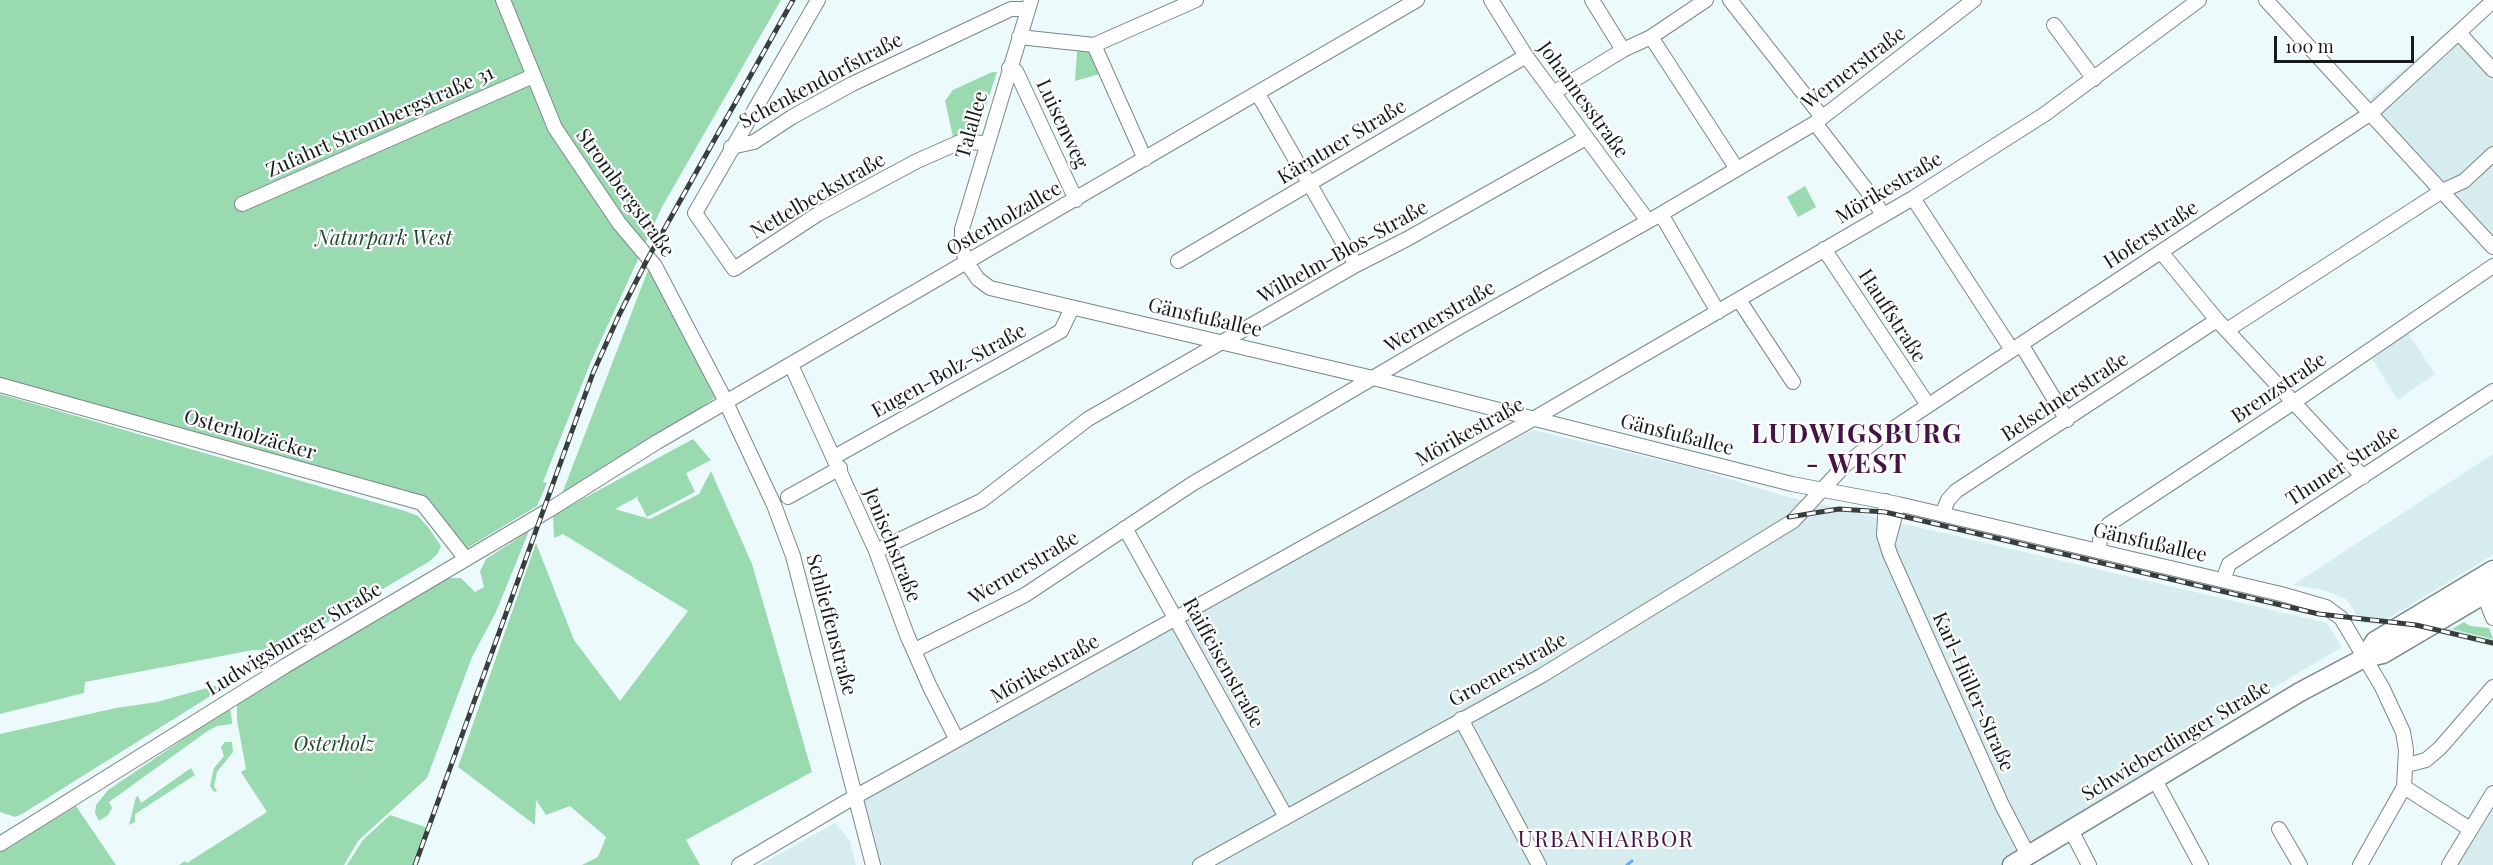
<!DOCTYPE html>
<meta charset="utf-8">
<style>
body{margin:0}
#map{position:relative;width:2493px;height:865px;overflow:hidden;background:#ecfafc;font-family:"Playfair Display",serif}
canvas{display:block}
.scale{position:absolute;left:2274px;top:36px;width:140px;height:27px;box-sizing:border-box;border:3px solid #151a1a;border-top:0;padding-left:8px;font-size:18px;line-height:21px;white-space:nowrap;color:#151a1a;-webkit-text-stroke:4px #fff;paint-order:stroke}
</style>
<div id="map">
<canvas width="2493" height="865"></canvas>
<div class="scale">100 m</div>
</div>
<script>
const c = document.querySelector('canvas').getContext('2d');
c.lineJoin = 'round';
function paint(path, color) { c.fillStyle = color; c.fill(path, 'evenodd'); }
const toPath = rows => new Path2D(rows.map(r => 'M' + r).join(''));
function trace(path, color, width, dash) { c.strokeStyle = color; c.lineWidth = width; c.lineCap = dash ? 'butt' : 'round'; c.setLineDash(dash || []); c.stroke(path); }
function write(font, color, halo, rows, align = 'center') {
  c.font = font + ' "Playfair Display",serif'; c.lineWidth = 4.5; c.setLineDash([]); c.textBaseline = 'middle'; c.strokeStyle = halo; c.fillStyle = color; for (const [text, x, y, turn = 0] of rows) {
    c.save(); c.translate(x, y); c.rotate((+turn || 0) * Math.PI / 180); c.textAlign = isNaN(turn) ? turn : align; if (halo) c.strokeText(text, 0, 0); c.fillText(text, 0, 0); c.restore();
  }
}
paint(toPath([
 [2452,27,2488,63,2493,59,2493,247,2363,105],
 [2408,333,2435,374,2398,400,2371,357],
 [1533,430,1697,469,1781,495,2327,623,2342,647,2278,685,2008,865,873,865,859,816,867,794,1387,506],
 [2493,454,2493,555,2379,624,2362,623,2346,599,2323,590,2293,585],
 [1949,524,2022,541,2020,547,1947,530],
 [2440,626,2493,639,2493,647,2431,631],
 [2493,803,2493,865,2454,865],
 [835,823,850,841,856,865,760,865]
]), '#d6ecef');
paint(toPath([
 [0,0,781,0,662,207,590,364,543,482,547,483,537,506,464,550,435,513,0,379],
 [1080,49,1090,51,1100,74,1075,81,1077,52],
 [992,72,997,72,980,124,953,137,945,101,953,90],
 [1805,186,1816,207,1798,217,1787,197],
 [650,265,716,397,622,463,558,504],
 [0,394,405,511,418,516,428,527,441,546,438,553,430,561,314,630,305,623,296,629,297,640,284,649,253,650,85,682,84,693,0,714],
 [693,439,711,460,686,473,695,492,647,517,637,498,639,496,615,509,650,519,699,494,711,471,752,564,812,772,686,840,700,865,582,865,598,857,606,837,570,806,546,815,536,800,535,825,458,767,536,543,574,640,620,701,688,611,563,534,554,538,553,515],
 [529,531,496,612,472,657,427,778,358,841,344,865,179,865,185,861,187,863,267,812,241,772,246,769,237,720,237,702,316,654,448,578,461,578,475,592,484,587,480,571,486,559],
 [2464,622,2470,626,2489,628,2493,639,2452,629],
 [228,685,22,814,15,817,0,812,0,734,116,708,157,702,214,686],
 [228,709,231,711,232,724,217,726,209,730,109,802,112,808,108,815,99,821,95,813,96,805,108,790],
 [225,742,232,742,233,752,217,772,214,786,217,791,214,792,210,786,214,768,224,756,221,747],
 [191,768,195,775,135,814,135,822,129,825,136,797,138,796,141,803],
 [76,806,116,865,0,865,0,852],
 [390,815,428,828,415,865,347,865,363,840]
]), '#9adab0');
trace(toPath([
 [1627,865,1632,861]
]), '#6babf5', 3);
const minor = toPath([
 [503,0,555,128,619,223,655,266,723,396,774,505,793,556,873,865],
 [818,0,695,213,734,269,818,214,917,161,960,142,987,143],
 [1031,0,962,229,962,249,967,263,978,279,990,288,1373,378,1792,484,1898,504,2281,594,2326,607,2341,618,2382,687,2403,732,2406,750,2404,787,2360,865],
 [1491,0,1526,56,1648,221],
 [1592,0,1623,50],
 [1730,0,1822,117],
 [2266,0,2493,247],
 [2054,25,2094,79],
 [2459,33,2493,70],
 [1019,37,1094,45,1196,0],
 [1651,37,1737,169],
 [1094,45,1145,159],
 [1009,68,1016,71,1076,200],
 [1553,93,1623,50,1651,37,1706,0],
 [1258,94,1356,265],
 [1815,123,1872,197,1883,215],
 [731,147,754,142,792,117,852,84,1011,9,1028,9],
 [1913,198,2012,350],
 [242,204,533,76],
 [1661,214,1718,312],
 [1824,249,1928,405],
 [2161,252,2217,320,2363,477],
 [1178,261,1526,56],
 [1739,300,1793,382],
 [2227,330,2442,191,2464,181,2493,154],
 [2021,344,2067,420],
 [791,365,876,551,907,635,930,687,957,740],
 [0,385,422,503,466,559],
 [834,457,1061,331,1072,308],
 [788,497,840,468],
 [1886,501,1884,535,1890,554,2002,805,2028,855],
 [1942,514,1948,500,1956,491,2217,320],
 [1125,528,1286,817],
 [1888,542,1898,504],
 [876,551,981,501,1088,419,1356,265,1407,239,1586,138],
 [2098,551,2101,536,2109,524,2294,402,2493,266],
 [2223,580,2229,564,2493,391],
 [2481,587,2493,618],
 [915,650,1025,595,1192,484,1458,328,1661,214,1815,123,1974,0],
 [1461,719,1539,865],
 [2407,765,2426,760,2440,748,2493,687],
 [2155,780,2201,865],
 [2404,787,2470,829],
 [2279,829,2300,865],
 [2071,830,2089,865],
 [0,844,285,666,549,510,657,442,1417,0],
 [739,865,844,803,1521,426,1913,198,2045,114,2199,0],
 [1200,865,1541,676,1793,521,1845,465,1879,438,2371,113,2493,1],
 [2449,865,2493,793]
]);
const major = toPath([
 [2364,658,2375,641,2493,570],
 [2012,865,2300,692,2364,658,2383,654,2493,589]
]);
trace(minor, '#7a8788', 16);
trace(major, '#7a8788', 21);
trace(minor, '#fff', 14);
trace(major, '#fff', 18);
const rail = toPath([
 [1789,517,1839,509,1885,512,2319,614,2416,625,2493,643],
 [415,865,593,373,619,315,648,258,793,0]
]);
trace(rail, '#383e3e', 5);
trace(rail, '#fff', 3, [9]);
write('20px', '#151a1a', '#fff', [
 ["Wernerstraße",1854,68,-37],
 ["Schenkendorfstraße",821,81,-28],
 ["Johannesstraße",1583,100,54],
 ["Zufahrt Strombergstraße 31",380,122,-24],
 ["Luisenweg",1062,124,65],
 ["Talallee",972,125,-74],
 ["Kärntner Straße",1342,142,-31],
 ["Mörikestraße",1889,188,-31],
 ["Strombergstraße",625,193,54],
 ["Nettelbeckstraße",818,196,-30],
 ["Osterholzallee",1004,219,-30],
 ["Hoferstraße",2151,235,-33],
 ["Wilhelm-Blos-Straße",1343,252,-29],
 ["Hauffstraße",1892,316,57],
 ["Wernerstraße",1440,317,-30],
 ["Gänsfußallee",1205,318,13],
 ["Eugen-Bolz-Straße",949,371,-29],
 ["Brenzstraße",2279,388,-34],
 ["Belschnerstraße",2065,397,-33],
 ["Mörikestraße",1470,432,-29],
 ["Osterholzäcker",250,435,16],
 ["Gänsfußallee",1677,435,14],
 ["Thuner Straße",2343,466,-33],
 ["Gänsfußallee",2150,543,13],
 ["Jenischstraße",892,545,68],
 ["Wernerstraße",1024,568,-31],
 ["Schlieffenstraße",831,625,75],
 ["Ludwigsburger Straße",294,639,-31],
 ["Raiffeisenstraße",1223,663,61],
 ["Mörikestraße",1045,669,-29],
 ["Groenerstraße",1508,670,-29],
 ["Karl-Hüller-Straße",1973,692,66],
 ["Schwieberdinger Straße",2176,741,-31]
]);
write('italic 20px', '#204931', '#fff', [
 ["Naturpark West",384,239],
 ["Osterholz",334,745]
]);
c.letterSpacing = '1.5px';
write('22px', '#431445', '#fff', [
 ["URBANHARBOR",1606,840]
]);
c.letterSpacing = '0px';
c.letterSpacing = '1.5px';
write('bold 26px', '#431445', '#fff', [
 ["LUDWIGSBURG",1857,435],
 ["- WEST",1857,465]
]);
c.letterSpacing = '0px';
</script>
